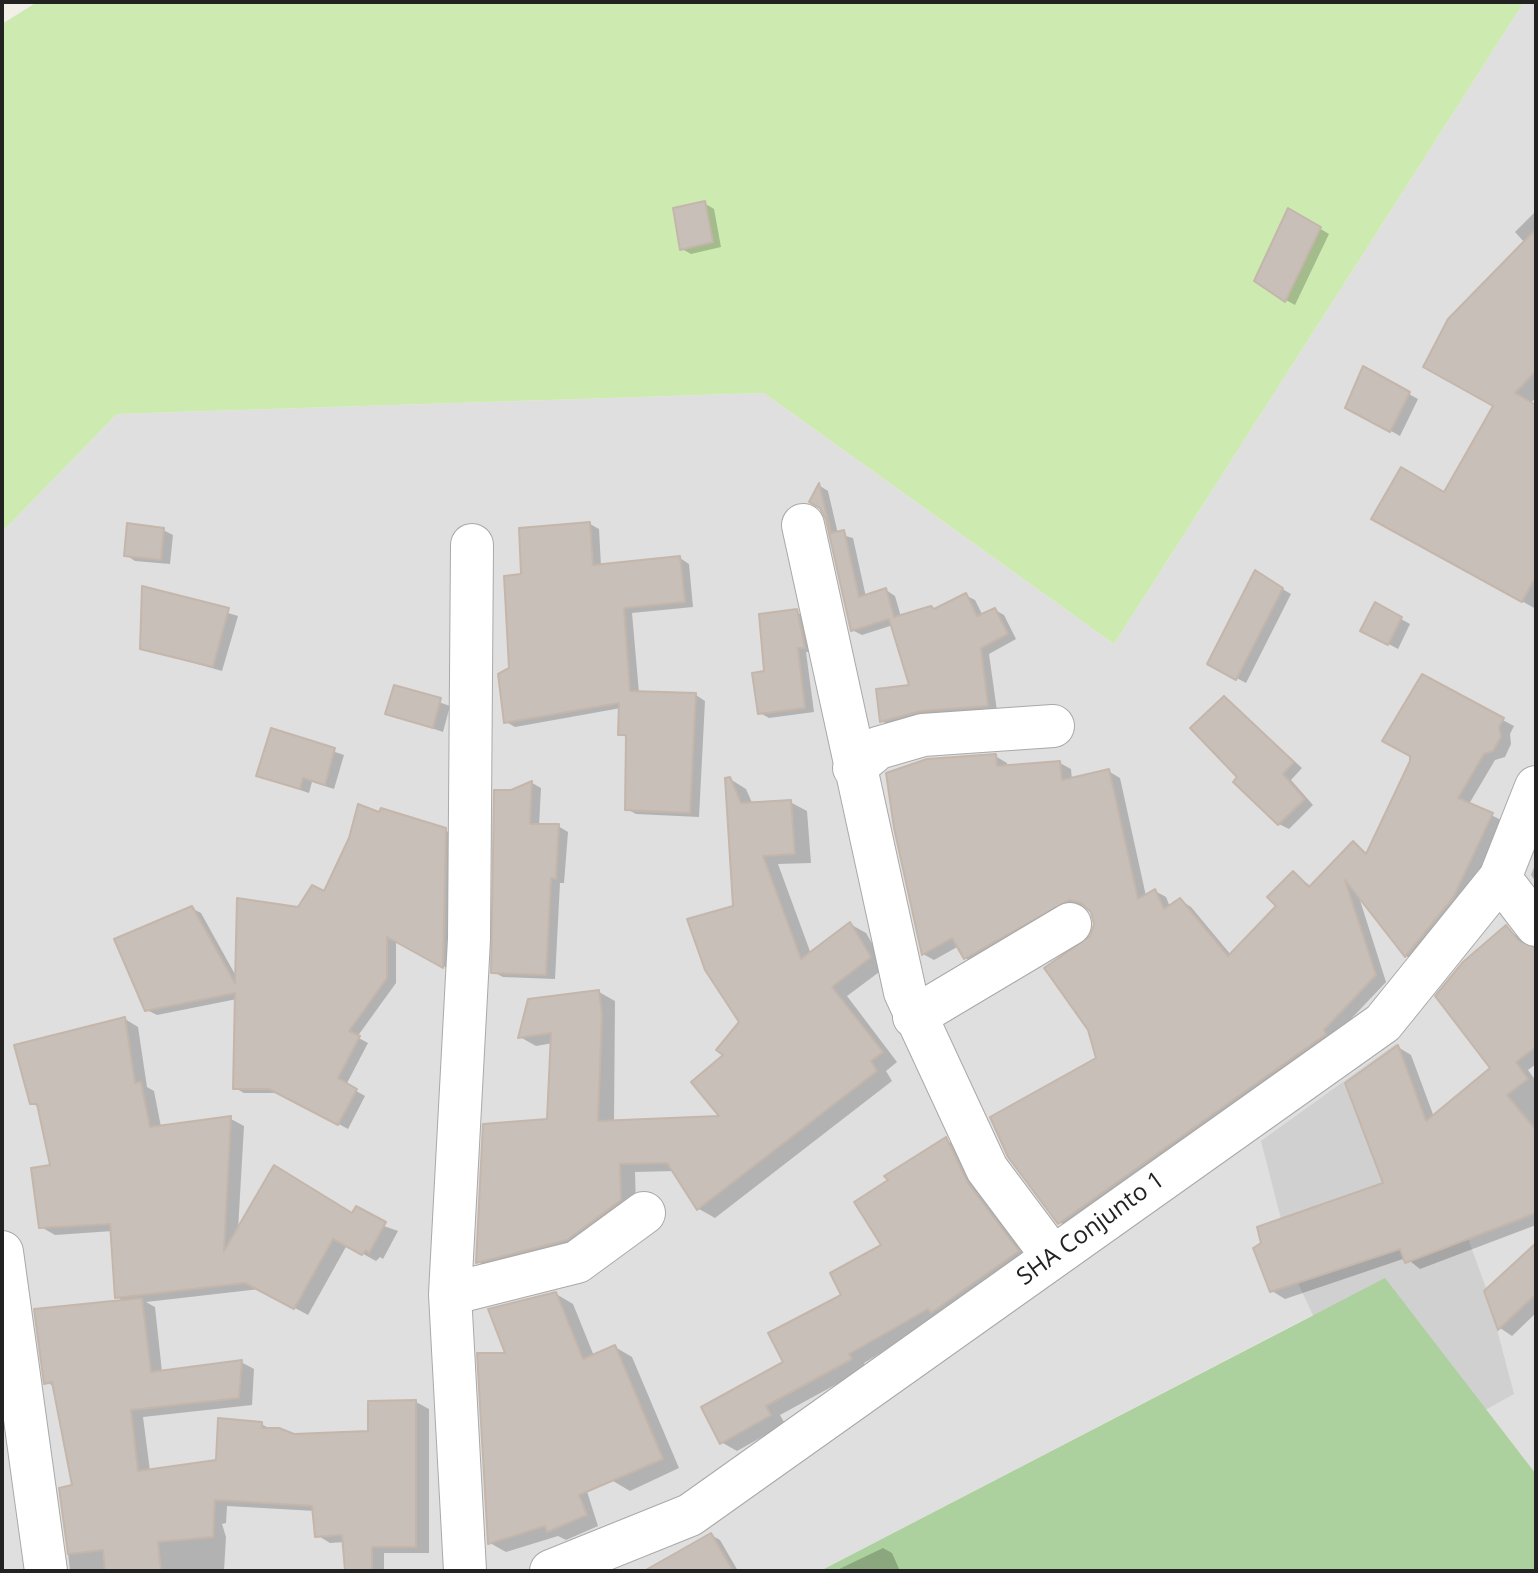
<!DOCTYPE html>
<style>
body{margin:0}
#map{position:relative;width:1538px;height:1573px;overflow:hidden;background:#f2efe9;font-family:"Open Sans",sans-serif}
canvas{display:block}
.frame{position:absolute;inset:0;border:4px solid #222;pointer-events:none}
</style>
<div id="map">
<canvas width="1538" height="1573"></canvas>
<div class="frame"></div>
</div>
<script>
const c = document.querySelector('canvas').getContext('2d');
c.lineJoin = 'round';
function paint(path, color) { c.fillStyle = color; c.fill(path, 'evenodd'); }
const toPath = rows => new Path2D(rows.map(r => 'M' + r).join(''));
function trace(path, color, width, dash) { c.strokeStyle = color; c.lineWidth = width; c.lineCap = dash ? 'butt' : 'round'; c.setLineDash(dash || []); c.stroke(path); }
function write(font, color, halo, rows, align = 'center') {
  c.font = font + ' "Open Sans",sans-serif'; c.lineWidth = 6; c.setLineDash([]); c.textBaseline = 'middle'; c.strokeStyle = halo; c.fillStyle = color; for (const [text, x, y, turn = 0] of rows) {
    c.save(); c.translate(x, y); c.rotate((+turn || 0) * Math.PI / 180); c.textAlign = isNaN(turn) ? turn : align; if (halo) c.strokeText(text, 0, 0); c.fillText(text, 0, 0); c.restore();
  }
}
paint(toPath([
 [1524,2,1536,2,1536,1474,1384,1278,820,1571,2,1571,2,532,117,414,764,393,1114,644]
]), '#e0dfdf');
paint(toPath([
 [1397,1043,1486,1288,1514,1394,1384,1466,1297,1281,1261,1141]
]), '#d0d0d0');
paint(toPath([
 [37,2,1524,2,1114,644,764,393,117,414,2,532,2,24]
]), '#cdebb0');
paint(toPath([
 [1385,1278,1536,1474,1536,1571,820,1571]
]), '#add19e');
paint(toPath([
 [704,203,714,209,721,247,691,254,682,249],
 [1289,210,1329,234,1295,305,1286,300],
 [1536,211,1536,397,1530,404,1536,407,1536,609,1374,519,1445,495,1495,405,1525,243,1515,232],
 [1364,369,1418,399,1400,436,1348,407],
 [820,486,828,491,838,534,853,538,866,597,886,590,895,596,901,617,935,611,965,595,975,600,983,616,995,610,1004,615,1016,639,989,654,997,711,891,727,882,721,911,686,893,625,862,635,852,630,828,519,822,507,811,501],
 [590,524,599,529,601,566,680,558,689,564,693,607,632,613,639,693,696,695,705,701,699,817,636,814,627,809,628,738,620,734,621,708,515,727,506,722,523,576],
 [163,530,173,535,170,564,135,561,126,555],
 [1255,573,1291,594,1246,683,1209,663],
 [144,588,238,616,222,671,142,648],
 [1376,605,1410,624,1398,649,1363,630],
 [796,612,806,617,814,652,806,652,814,712,769,718,760,713,767,672],
 [1422,677,1514,726,1510,734,1511,744,1505,757,1495,760,1469,804,1503,821,1464,904,1417,962,1406,956,1358,894,1386,982,1334,1037,1071,1229,1059,1222,1098,1059,1093,911,1081,905,977,964,965,958,959,946,934,960,923,954,995,756,1007,763,1007,767,1060,763,1071,769,1072,780,1108,771,1120,778,1146,896,1155,891,1166,897,1170,907,1180,900,1191,907,1231,955,1279,906,1294,874,1312,887,1354,844,1368,854,1412,761],
 [396,687,450,706,443,732,388,713],
 [1224,698,1302,768,1291,780,1313,805,1289,829,1279,824,1240,777],
 [272,731,344,755,334,789,312,782,309,793,258,776],
 [730,779,746,789,753,805,790,802,807,811,811,863,778,864,811,954,850,924,866,933,886,967,847,996,897,1062,886,1071,892,1081,715,1218,699,1209,675,1171,635,1172,636,1209,583,1248,494,1271,478,1262,549,1120,553,1043,536,1046,520,1037,599,992,615,1001,614,1123,723,1118,726,1055,742,1023],
 [532,783,541,788,539,826,558,826,568,832,564,883,560,883,555,979,503,977,493,972,511,792],
 [445,830,455,836,452,971,396,939,396,983,357,1037,368,1043,346,1085,365,1096,348,1129,281,1093,244,1093,235,1088,237,999,157,1015,147,1010,191,908,201,913,237,978,299,910],
 [1536,862,1536,882,1531,875],
 [1506,928,1536,950,1536,1064,1528,1070,1536,1081,1536,1225,1420,1269,1406,1258,1285,1299,1272,1291,1386,1184,1398,1047,1411,1055,1434,1117,1493,1068],
 [125,1019,138,1027,147,1087,154,1091,161,1127,231,1119,244,1126,238,1230,353,1215,398,1231,383,1259,380,1257,376,1261,347,1245,308,1315,260,1289,146,1302,155,1307,162,1372,241,1362,254,1369,252,1405,143,1417,150,1471,218,1462,261,1424,279,1433,370,1433,416,1402,429,1409,429,1553,384,1553,384,1571,347,1571,345,1542,330,1543,317,1535,315,1511,227,1506,226,1523,222,1524,226,1537,224,1571,70,1571,61,1490,75,1487,55,1387,46,1382,126,1302,117,1297,113,1231,55,1235,41,1227,53,1166,40,1108,32,1103],
 [946,1140,961,1149,1033,1261,864,1363,866,1368,780,1415,785,1424,737,1451,721,1442,884,1246],
 [1536,1245,1536,1313,1512,1336,1500,1328],
 [556,1294,573,1304,594,1356,615,1347,632,1357,679,1468,630,1491,613,1481,608,1469,583,1479,598,1526,566,1540,558,1536,506,1552,490,1543,508,1355],
 [711,1535,720,1540,738,1571,684,1571],
 [883,1548,892,1553,900,1571,835,1571]
]), '#0003');
const building = toPath([
 [705,201,713,242,680,250,673,208,705,201],
 [1288,208,1321,227,1285,302,1254,281,1288,208],
 [1536,229,1536,371,1515,393,1536,405,1536,576,1522,602,1371,519,1401,467,1444,492,1493,406,1423,367,1448,319,1536,229],
 [1363,366,1410,392,1390,432,1345,408,1363,366],
 [819,483,831,533,844,530,859,597,886,588,894,617,931,606,934,609,966,593,977,616,995,608,1008,634,981,648,988,706,921,711,880,722,876,689,909,685,889,619,851,631,826,520,820,508,809,502,819,483],
 [590,522,593,565,680,556,685,602,624,608,630,691,696,693,690,813,625,810,626,735,618,735,619,703,504,723,498,674,509,668,504,576,521,574,519,528,590,522],
 [127,523,164,528,161,560,124,556,127,523],
 [1255,570,1283,588,1236,680,1207,664,1255,570],
 [142,586,229,608,213,667,140,649,142,586],
 [1375,602,1402,617,1388,645,1360,631,1375,602],
 [797,609,805,648,798,648,805,708,758,714,752,673,764,671,759,614,797,609],
 [1422,674,1504,718,1499,727,1501,737,1493,751,1484,754,1458,798,1493,813,1453,898,1405,957,1345,880,1376,975,1324,1030,1326,1034,1058,1224,1008,1157,990,1117,1096,1058,1088,1030,1044,968,1090,936,1094,924,1091,912,1081,903,1069,900,964,959,952,938,922,955,894,828,886,773,927,759,996,754,997,766,1060,761,1062,780,1109,769,1138,899,1155,889,1164,909,1180,898,1228,956,1276,906,1267,897,1293,871,1309,887,1353,841,1366,854,1410,761,1410,756,1382,741,1422,674],
 [394,685,441,698,433,728,385,714,394,685],
 [1224,696,1294,762,1283,774,1305,799,1278,825,1233,782,1237,777,1190,728,1224,696],
 [271,728,335,748,325,785,303,778,300,789,256,776,271,728],
 [730,777,741,803,791,800,795,854,763,856,801,959,850,922,871,957,832,987,883,1052,871,1061,877,1071,697,1210,667,1163,620,1164,621,1200,567,1240,476,1263,483,1124,547,1119,551,1033,518,1038,528,999,599,990,602,1015,598,1121,719,1116,691,1082,723,1055,716,1050,739,1022,705,970,687,919,733,906,725,778,730,777],
 [532,781,530,824,559,824,556,879,551,878,546,975,491,973,494,790,511,790,532,781],
 [358,804,379,812,381,808,446,828,443,968,387,937,387,978,349,1031,360,1036,338,1078,357,1089,338,1125,269,1089,233,1089,235,993,145,1011,114,939,192,906,235,983,237,898,298,907,312,885,324,891,349,838,358,804],
 [1506,925,1518,940,1536,948,1536,1047,1516,1062,1528,1079,1507,1095,1536,1130,1536,1213,1405,1263,1400,1249,1270,1292,1253,1248,1261,1243,1257,1227,1383,1183,1345,1083,1398,1045,1426,1121,1490,1068,1435,996,1463,962,1506,925],
 [125,1017,135,1083,141,1082,150,1127,231,1116,224,1251,274,1165,352,1213,356,1206,386,1222,369,1253,366,1250,362,1255,333,1239,294,1309,245,1283,115,1298,110,1224,39,1228,31,1168,50,1165,37,1104,30,1104,14,1045,125,1017],
 [946,1137,968,1183,1019,1251,931,1313,928,1309,849,1354,852,1359,766,1406,771,1415,720,1444,701,1407,783,1362,768,1333,841,1295,830,1273,881,1245,854,1202,888,1180,884,1176,946,1137],
 [1536,1243,1536,1294,1498,1330,1484,1291,1536,1243],
 [556,1292,583,1359,615,1345,663,1459,579,1495,587,1515,547,1532,545,1526,488,1544,477,1353,505,1353,488,1309,556,1292],
 [142,1298,151,1372,242,1360,239,1398,131,1410,138,1471,216,1460,218,1418,262,1422,262,1428,279,1428,294,1434,368,1431,368,1401,416,1400,416,1547,372,1547,372,1571,345,1571,342,1535,315,1537,312,1506,215,1500,213,1537,158,1542,161,1571,105,1571,103,1550,68,1554,59,1488,72,1485,52,1382,44,1384,34,1309,142,1298],
 [711,1533,733,1571,644,1571,711,1533]
]);
paint(building, '#c7bfb8');
trace(building, '#c4b6ab', 2);
const minor = toPath([
 [803,525,905,992,987,1169,1053,1257],
 [854,768,878,748,923,735,1053,726],
 [1500,878,1536,925],
 [914,1017,1070,924],
 [2,1252,46,1571],
 [450,1294,577,1262,644,1213],
 [465,1571,450,1294,469,939,472,545],
 [551,1571,690,1515,1383,1023,1500,878,1536,787]
]);
trace(minor, '#a9a9a9', 44);
trace(minor, '#fff', 42);
write('24px', '#222', '#fff', [
 ["SHA Conjunto 1",1091,1229,-36]
]);
</script>
